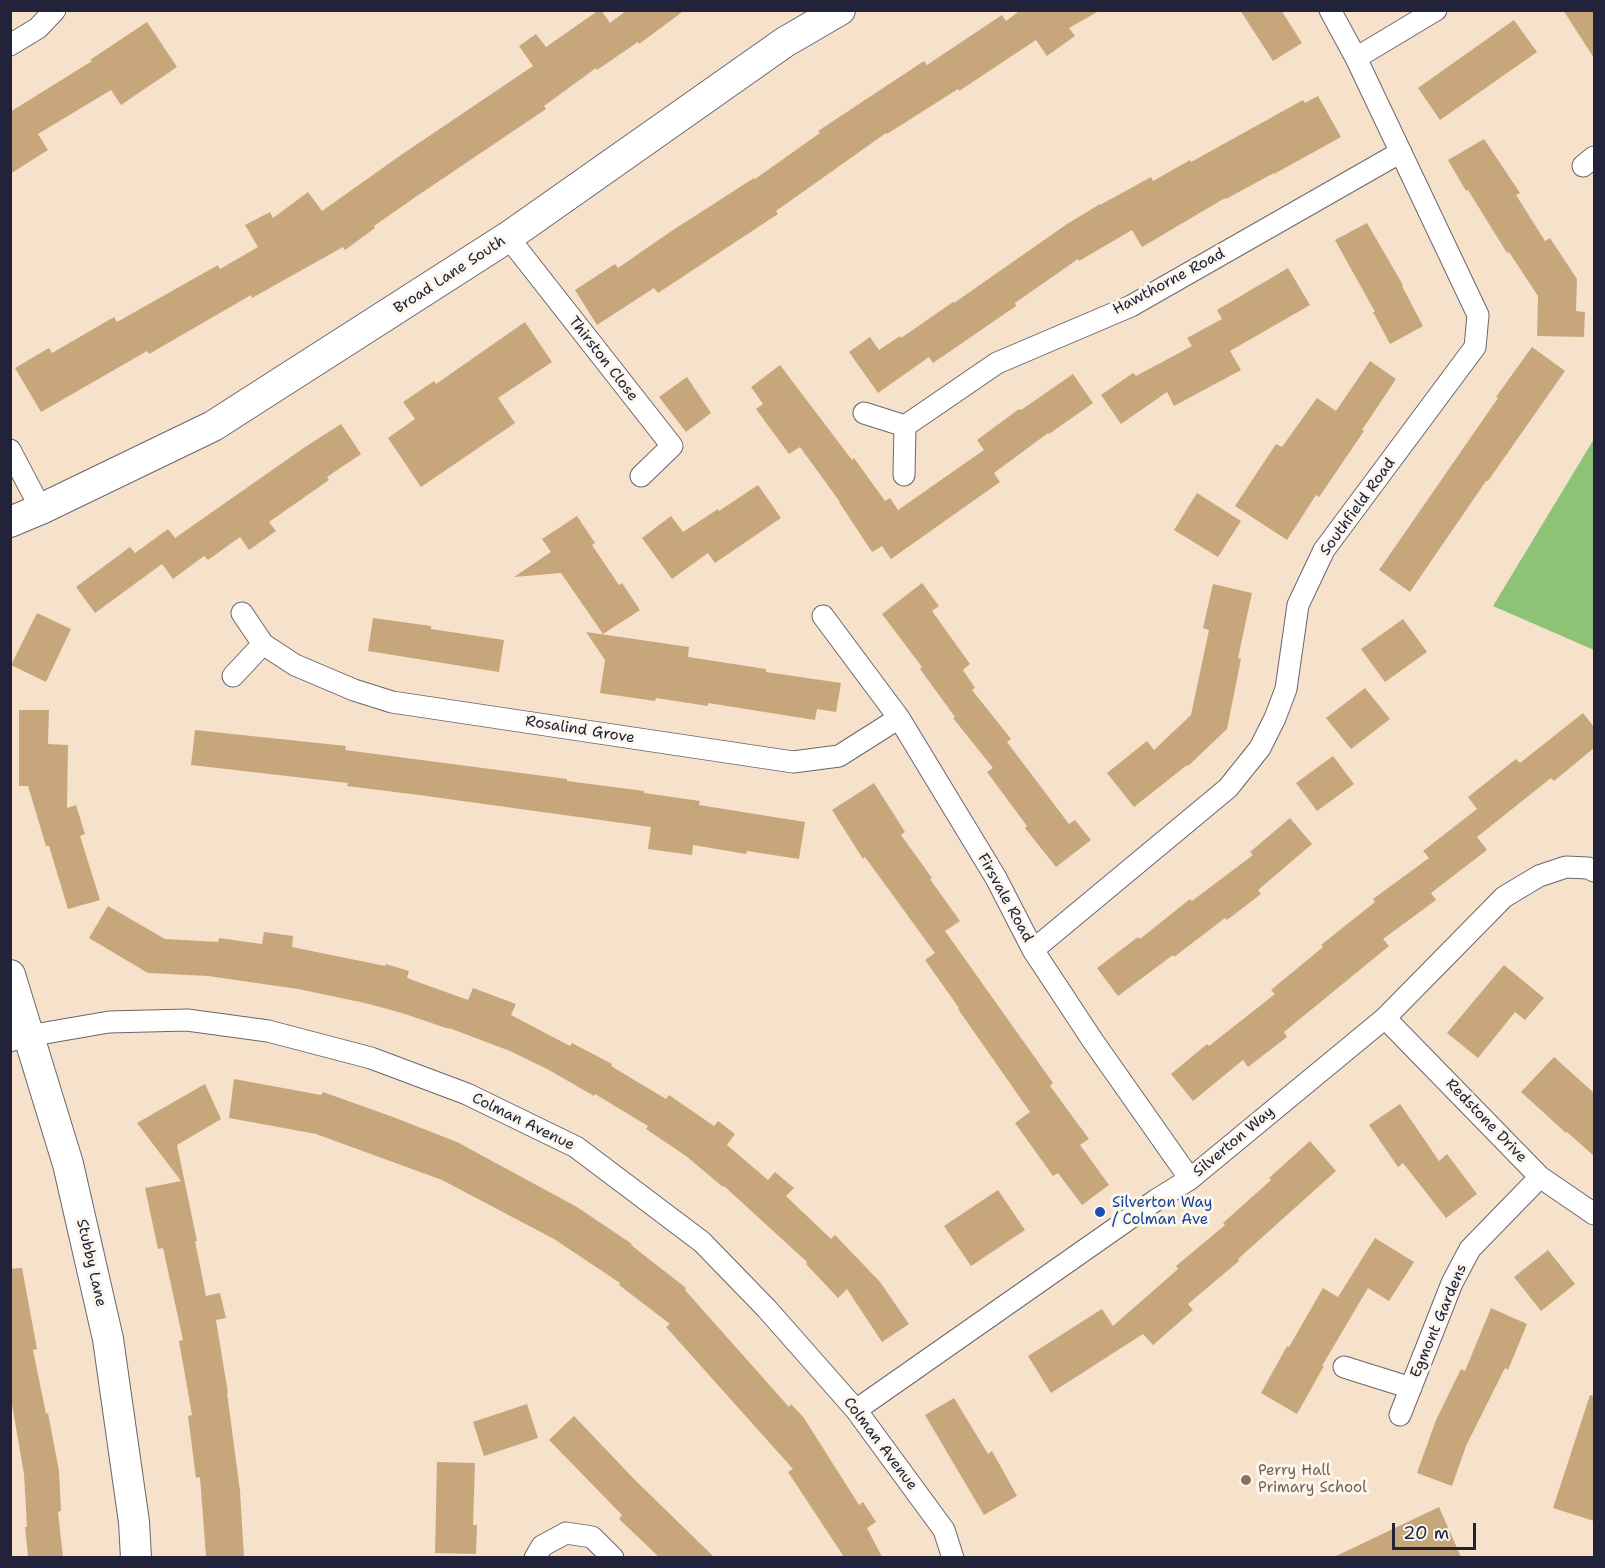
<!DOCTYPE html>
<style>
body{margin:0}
#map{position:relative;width:1605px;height:1568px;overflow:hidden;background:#f6e2ca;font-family:"Shantell Sans",sans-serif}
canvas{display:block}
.frame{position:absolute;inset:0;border:12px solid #22223b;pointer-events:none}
.scale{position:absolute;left:1392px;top:1523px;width:84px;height:27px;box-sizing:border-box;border:3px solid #22223b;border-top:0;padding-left:8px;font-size:18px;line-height:21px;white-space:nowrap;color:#22223b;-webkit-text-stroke:4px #fbf7ec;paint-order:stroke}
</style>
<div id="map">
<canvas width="1605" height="1568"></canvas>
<div class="frame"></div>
<div class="scale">20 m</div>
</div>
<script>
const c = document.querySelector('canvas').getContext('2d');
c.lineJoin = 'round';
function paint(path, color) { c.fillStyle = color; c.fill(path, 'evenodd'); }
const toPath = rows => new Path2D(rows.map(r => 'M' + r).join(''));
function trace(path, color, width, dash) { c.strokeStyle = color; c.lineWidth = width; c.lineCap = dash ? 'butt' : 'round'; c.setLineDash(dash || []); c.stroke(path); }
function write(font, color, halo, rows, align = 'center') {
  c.font = font + ' "Shantell Sans",sans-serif'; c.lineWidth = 6; c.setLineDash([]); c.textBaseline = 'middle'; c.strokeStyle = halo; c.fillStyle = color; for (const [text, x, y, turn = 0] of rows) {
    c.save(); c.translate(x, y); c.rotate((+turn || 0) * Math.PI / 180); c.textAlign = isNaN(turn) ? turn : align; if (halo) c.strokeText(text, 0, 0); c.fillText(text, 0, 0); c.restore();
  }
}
paint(toPath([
 [1594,439,1594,650,1493,606]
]), '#8cc376');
paint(toPath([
 [599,10,601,10,610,23,627,10,685,10,639,44,638,42,597,70,596,68,544,106,546,109,414,198,374,226,375,228,345,250,343,247,252,298,251,295,149,354,147,351,41,412,15,368,49,348,52,353,114,317,117,322,218,265,220,269,258,247,245,225,270,212,273,218,308,192,322,211,401,155,533,66,519,46,536,34,546,47],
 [1021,10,1101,10,1069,28,1075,36,1047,56,1036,40,959,91,958,89,887,134,886,133,776,211,778,214,658,293,654,288,597,325,575,290,615,264,618,268,670,232,754,178,755,179,820,133,818,131,924,61,927,65,1002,15,1006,21],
 [1240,10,1281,10,1302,43,1273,61],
 [1563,10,1594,10,1594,58],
 [1514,20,1537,52,1440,120,1418,88],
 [147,22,177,67,121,105,111,90,38,134,48,150,10,174,10,112,92,61,90,60],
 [1318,96,1341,137,1274,174,1274,173,1226,199,1225,198,1142,247,1132,230,1079,261,1078,259,1015,303,1016,306,933,363,929,357,878,393,849,352,870,337,879,350,900,336,901,338,953,302,954,303,1067,224,1100,204,1100,205,1151,177,1153,181,1190,160,1191,162,1303,100,1305,103],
 [1484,139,1520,193,1516,195,1545,241,1550,238,1577,279,1576,311,1585,312,1584,337,1537,336,1538,296,1509,252,1507,253,1468,190,1466,191,1448,160],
 [1367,223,1403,285,1402,286,1423,326,1390,344,1373,312,1375,312,1335,240],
 [1288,268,1310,305,1230,351,1241,370,1174,406,1167,392,1121,424,1101,395,1133,373,1136,376,1192,346,1187,338,1222,319,1217,310],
 [525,322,552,362,498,398,515,423,421,487,388,438,415,419,403,402,434,381,436,384],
 [1532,347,1565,371,1488,481,1486,481,1410,592,1379,570,1498,398,1496,397],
 [1370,361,1396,379,1362,430,1364,431,1319,497,1316,495,1287,540,1235,506,1276,444,1282,447,1317,398,1336,411],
 [780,365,852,460,854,458,885,501,890,498,898,510,984,450,977,440,1019,409,1021,410,1073,374,1093,403,1049,434,1048,433,994,473,1000,482,891,559,882,546,872,552,839,502,840,502,800,447,789,454,756,409,763,404,751,387],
 [687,377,711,413,686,432,659,397],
 [341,424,361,454,327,477,329,480,269,522,276,531,249,550,240,537,208,560,204,556,173,579,162,564,95,613,76,587,130,547,135,553,168,529,175,538,305,447],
 [758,485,781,518,715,563,708,553,672,579,642,538,671,516,683,532,718,509,719,511],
 [1197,493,1241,521,1218,557,1174,530],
 [577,516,595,543,592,545,619,585,622,583,640,610,603,634,561,573,514,577,551,552,542,539],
 [922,583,939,606,932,611,970,664,963,670,975,688,972,690,1011,739,1007,742,1069,824,1075,820,1091,840,1056,867,1025,828,1027,826,987,772,993,768,953,718,955,717,920,669,922,667,882,614],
 [1213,584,1252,593,1238,658,1241,659,1227,729,1188,766,1187,765,1134,807,1107,773,1147,741,1154,750,1191,715,1209,630,1203,628],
 [37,613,71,629,46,682,11,665],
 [373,618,431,626,431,629,504,640,499,672,368,651],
 [1403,619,1427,652,1385,682,1361,649],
 [586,632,689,647,688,657,766,669,766,672,841,683,836,712,817,709,815,720,708,703,708,706,656,698,655,701,600,693,605,660],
 [1365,688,1390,719,1351,749,1326,718],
 [19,710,49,710,48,744,68,745,67,808,76,805,85,834,80,836,100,900,68,909,49,846,46,846,28,786,19,786],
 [1583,713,1594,727,1594,748,1554,781,1551,778,1477,837,1487,850,1431,893,1436,900,1383,939,1389,946,1284,1032,1287,1037,1248,1067,1243,1060,1193,1101,1171,1074,1207,1044,1209,1046,1275,994,1271,990,1323,947,1321,945,1375,902,1373,899,1429,858,1423,851,1477,809,1468,797,1516,759,1520,763],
 [195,730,346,746,345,750,567,779,567,781,644,791,644,793,700,801,699,805,805,822,799,859,747,851,746,854,693,845,692,855,648,849,651,827,419,795,347,786,348,783,191,765],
 [1333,756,1354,784,1317,811,1296,783],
 [874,783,905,832,901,835,932,878,930,879,960,921,945,931,1053,1083,1050,1086,1089,1139,1080,1145,1109,1185,1082,1205,1058,1173,1053,1176,1015,1123,1030,1112,958,1009,959,1008,925,960,935,953,865,857,863,859,832,810],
 [1290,818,1312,844,1258,890,1261,894,1227,920,1225,918,1174,957,1173,955,1118,996,1097,968,1138,937,1140,939,1190,899,1192,901,1253,855,1250,852],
 [108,906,165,939,218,942,219,938,262,944,264,932,293,936,292,947,385,966,386,964,409,971,407,978,468,1000,473,988,516,1004,511,1015,570,1046,572,1043,612,1064,611,1066,666,1099,669,1095,714,1126,718,1121,735,1134,727,1145,768,1180,775,1172,794,1188,786,1196,831,1239,835,1235,880,1282,909,1324,882,1342,847,1289,838,1298,806,1264,807,1262,724,1186,723,1187,686,1156,646,1129,648,1126,595,1094,594,1096,549,1070,510,1051,449,1028,449,1029,402,1013,365,1003,298,989,208,976,148,973,89,938],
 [1504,965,1544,998,1525,1020,1515,1012,1478,1058,1447,1033],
 [1554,1057,1594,1093,1594,1156,1567,1132,1566,1133,1521,1092],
 [234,1079,321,1095,323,1092,393,1117,457,1142,577,1207,632,1244,631,1245,686,1288,685,1290,789,1407,791,1404,804,1418,859,1505,863,1502,876,1522,867,1528,882,1557,844,1557,788,1472,793,1469,666,1327,670,1324,619,1285,620,1283,554,1239,442,1180,316,1134,229,1118],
 [205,1084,221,1119,177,1145,197,1241,195,1241,206,1296,220,1293,226,1318,216,1320,228,1393,227,1393,240,1491,244,1557,206,1557,200,1477,196,1478,188,1416,192,1415,179,1341,183,1340,163,1248,158,1249,145,1188,181,1181,137,1123],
 [1400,1104,1439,1161,1447,1154,1477,1194,1446,1218,1403,1163,1398,1167,1369,1125],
 [1310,1141,1336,1171,1238,1259,1239,1261,1188,1304,1193,1310,1153,1345,1143,1334,1051,1393,1028,1356,1102,1309,1113,1326,1178,1269,1176,1266,1225,1225,1223,1223,1271,1180,1269,1178],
 [998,1190,1025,1230,971,1266,944,1226],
 [1375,1238,1414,1262,1389,1301,1368,1288,1322,1366,1324,1366,1297,1414,1261,1393,1287,1346,1289,1347,1323,1288,1338,1297],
 [1548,1250,1575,1284,1541,1311,1514,1277],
 [22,1268,37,1349,33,1350,46,1414,48,1413,59,1471,61,1511,58,1512,63,1557,28,1557,25,1527,27,1527,24,1474,10,1393,10,1269],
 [1491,1308,1527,1324,1508,1370,1505,1368,1466,1446,1452,1486,1417,1473,1436,1420,1461,1369,1465,1371],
 [1590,1395,1594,1396,1594,1521,1553,1508],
 [954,1398,988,1454,992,1451,1017,1496,984,1515,925,1415],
 [527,1404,538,1438,484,1456,473,1422],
 [574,1416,635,1480,714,1557,659,1557,619,1519,622,1515,549,1440],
 [437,1462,475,1463,473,1525,477,1525,476,1554,435,1553],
 [1439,1507,1461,1557,1334,1557]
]), '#c8a67b');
const street = toPath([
 [10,45,38,28,55,10],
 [1356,58,1436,10],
 [1583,166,1594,157],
 [508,237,672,446,641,476],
 [864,413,905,426,904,475],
 [905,426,997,363,1131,306,1401,152],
 [10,450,41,509],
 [242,613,263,644,295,665,354,690,392,702,793,762,839,756,899,718],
 [823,616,899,718,996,878,1033,950,1093,1041,1190,1179],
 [233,676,263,644],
 [1033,950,1228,788,1260,748,1275,718,1286,689,1298,605,1324,550,1475,347,1478,315,1356,58,1330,10],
 [1385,1018,1540,1177,1594,1214],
 [10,1041,28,1036,109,1022,187,1020,268,1031,371,1058,467,1094,576,1147,702,1242,767,1309,856,1410,944,1530,953,1558],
 [1344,1367,1411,1388],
 [856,1410,1156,1200,1190,1179,1385,1018,1504,897,1539,876,1566,867,1588,868,1594,871],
 [1400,1415,1452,1283,1470,1249,1540,1177],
 [535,1558,542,1546,566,1533,592,1537,613,1558]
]);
const secondary = toPath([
 [10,522,41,509,213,426,508,237,785,42,840,10],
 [10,975,68,1164,108,1339,134,1522,136,1558]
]);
trace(street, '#6c656d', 23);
trace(secondary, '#6c656d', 32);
trace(street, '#fff', 21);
trace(secondary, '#fff', 30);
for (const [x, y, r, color] of [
 [1100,1212,6,"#1a4fb4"],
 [1246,1480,6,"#8d6e63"]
]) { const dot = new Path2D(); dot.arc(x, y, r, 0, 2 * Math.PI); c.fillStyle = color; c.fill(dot); trace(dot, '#fbf7ec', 2); }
write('15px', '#22223b', '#fbf7ec', [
 ["Broad Lane South",450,275,-33],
 ["Hawthorne Road",1169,282,-28],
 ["Thirston Close",603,359,52],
 ["Southfield Road",1358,507,-54],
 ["Rosalind Grove",580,730,9],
 ["Firsvale Road",1005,898,61],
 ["Redstone Drive",1486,1121,46],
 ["Colman Avenue",523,1122,26],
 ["Silverton Way",1234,1142,-40],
 ["Stubby Lane",91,1263,77],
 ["Egmont Gardens",1439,1321,-67],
 ["Colman Avenue",880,1444,53]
]);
write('15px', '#164399', '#fbf7ec', [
 ["Silverton Way",1112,1203],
 ["/ Colman Ave",1112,1220]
], 'left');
write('15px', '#785e54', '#fbf7ec', [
 ["Perry Hall",1258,1471],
 ["Primary School",1258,1488]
], 'left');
</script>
